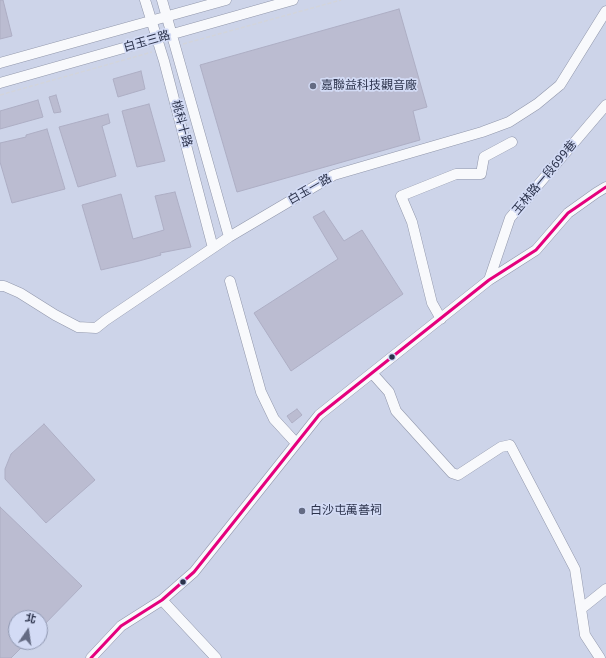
<!DOCTYPE html>
<meta charset="utf-8">
<style>
body{margin:0}
#map{position:relative;width:606px;height:658px;overflow:hidden;background:#cdd4e9;font-family:Roboto,"Noto Sans TC",sans-serif}
canvas{display:block}
.north{position:absolute;left:8px;top:610px;width:40px;height:40px;box-sizing:border-box;background:#d3dbf5;border:1px solid #9098b1;border-radius:50%;rotate:13deg;font-size:11px;font-weight:700;line-height:16px;text-align:center;color:#2c334c}
.north::after{content:'';display:block;margin:auto;width:14px;height:18px;background:#646b83;clip-path:polygon(50% 0,100% 100%,50% 72%,0 100%)}
</style>
<div id="map">
<canvas width="606" height="658"></canvas>
<div class="north">北</div>
</div>
<script>
const c = document.querySelector('canvas').getContext('2d');
c.lineJoin = 'round';
function paint(path, color) { c.fillStyle = color; c.fill(path, 'evenodd'); }
const toPath = rows => new Path2D(rows.map(r => 'M' + r).join(''));
function trace(path, color, width, dash) { c.strokeStyle = color; c.lineWidth = width; c.lineCap = dash ? 'butt' : 'round'; c.setLineDash(dash || []); c.stroke(path); }
function write(font, color, halo, rows, align = 'center') {
  c.font = font + ' Roboto,"Noto Sans TC",sans-serif'; c.lineWidth = 3.5; c.setLineDash([]); c.textBaseline = 'middle'; c.strokeStyle = halo; c.fillStyle = color; for (const [text, x, y, turn = 0] of rows) {
    c.save(); c.translate(x, y); c.rotate((+turn || 0) * Math.PI / 180); c.textAlign = isNaN(turn) ? turn : align; if (halo) c.strokeText(text, 0, 0); c.fillText(text, 0, 0); c.restore();
  }
}
const building = toPath([
 [0,0,3,0,12,36,0,39,0,0],
 [399,9,427,107,413,111,420,140,237,192,200,65,399,9],
 [141,71,145,89,118,97,113,79,141,71],
 [56,95,61,112,54,113,49,97,56,95],
 [38,100,43,117,0,129,0,111,38,100],
 [149,104,165,161,137,167,122,111,149,104],
 [108,114,110,123,102,126,116,176,78,187,59,127,108,114],
 [47,129,65,189,12,203,0,162,0,143,26,137,26,135,47,129],
 [175,192,191,247,160,253,161,255,139,261,101,270,82,205,121,194,133,239,164,230,155,196,175,192],
 [324,211,344,241,362,230,403,294,291,371,254,313,338,259,313,217,324,211],
 [297,409,302,415,292,423,287,416,297,409],
 [44,424,95,480,46,523,5,479,5,469,11,454,44,424],
 [0,507,82,586,40,629,40,618,16,618,16,642,27,642,11,658,0,658,0,507]
]);
paint(building, '#bbbcd1');
trace(building, '#adaec4', 1);
const minor = toPath([
 [145,0,164,61,213,248],
 [162,0,229,237],
 [0,63,226,0],
 [0,83,293,0],
 [489,280,510,218,606,105],
 [230,281,261,392,274,419,296,443],
 [0,286,4,286,20,293,55,315,78,327,96,328,106,320,229,237,334,175,482,132,509,122,537,104,560,85,606,11],
 [441,319,432,303,412,222,401,196,456,174,481,174,484,157,512,142],
 [372,373,389,392,396,411,452,473,458,475,501,447,510,445,575,569,585,635,600,658],
 [162,600,216,658],
 [581,609,606,589],
 [91,658,121,626,162,600,194,572,319,415,489,280,536,250,568,213,596,193,606,187]
]);
trace(minor, '#9197ab', 11);
trace(toPath([
 [183,44,341,0],
 [0,95,152,52]
]), '#d2d4db', 1.5, [4, 2]);
trace(minor, '#f8f9fc', 10);
trace(toPath([
 [91,658,121,626,162,600,194,572,319,415,489,280,536,250,568,213,606,187]
]), '#e5007d', 3);
for (const [x, y, r, color] of [
 [313,86,4,"#646b83"],
 [392,357,3.5,"#2c334c"],
 [302,511,4,"#646b83"],
 [183,582,3.5,"#2c334c"]
]) { const dot = new Path2D(); dot.arc(x, y, r, 0, 2 * Math.PI); c.fillStyle = color; c.fill(dot); trace(dot, '#d3dbf5', 1.5); }
write('12px', '#2c334c', '#d3dbf5', [
 ["白玉三路",147,42,-16],
 ["桃科十路",181,124,75],
 ["玉林路一段699巷",545,178,-50],
 ["白玉一路",310,190,-30]
]);
write('12px', '#2c334c', '#d3dbf5', [
 ["嘉聯益科技觀音廠",321,86],
 ["白沙屯萬善祠",310,511]
], 'left');
</script>
